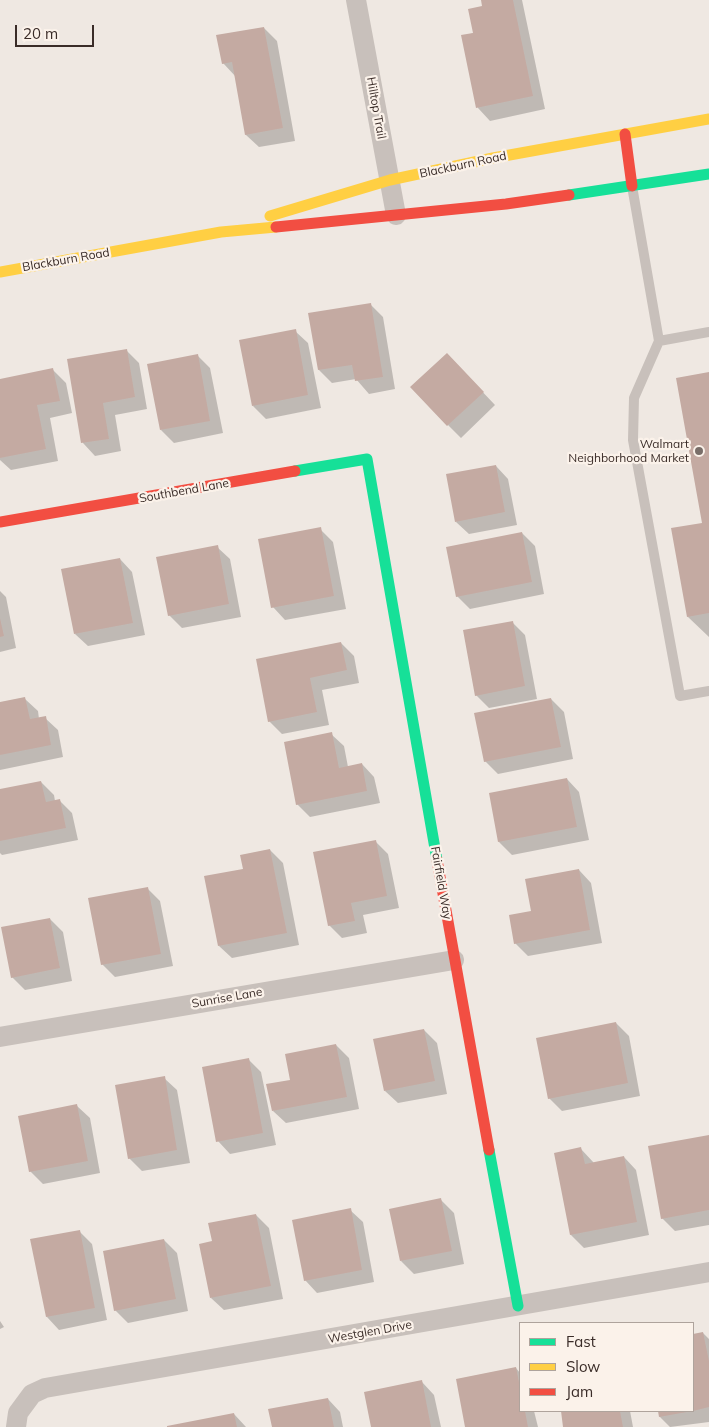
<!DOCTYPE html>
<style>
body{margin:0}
#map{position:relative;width:709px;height:1427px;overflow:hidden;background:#efe8e2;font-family:Mulish,sans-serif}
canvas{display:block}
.legend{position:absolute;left:519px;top:1322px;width:175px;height:90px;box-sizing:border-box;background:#fbf2ea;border:1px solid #aea39c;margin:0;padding:6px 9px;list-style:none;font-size:15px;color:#3a2c28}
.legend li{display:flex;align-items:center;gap:10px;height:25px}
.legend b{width:25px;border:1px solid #aea39c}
.scale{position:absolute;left:15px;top:25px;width:79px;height:22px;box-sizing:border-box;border:2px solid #3a2c28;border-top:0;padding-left:6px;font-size:15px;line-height:18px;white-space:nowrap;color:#3a2c28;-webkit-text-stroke:4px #fbf2ea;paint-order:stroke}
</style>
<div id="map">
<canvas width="709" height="1427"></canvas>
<ul class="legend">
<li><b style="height:6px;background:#16e098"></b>Fast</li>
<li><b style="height:6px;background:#ffcf43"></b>Slow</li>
<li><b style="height:6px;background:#f24e42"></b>Jam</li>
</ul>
<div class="scale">20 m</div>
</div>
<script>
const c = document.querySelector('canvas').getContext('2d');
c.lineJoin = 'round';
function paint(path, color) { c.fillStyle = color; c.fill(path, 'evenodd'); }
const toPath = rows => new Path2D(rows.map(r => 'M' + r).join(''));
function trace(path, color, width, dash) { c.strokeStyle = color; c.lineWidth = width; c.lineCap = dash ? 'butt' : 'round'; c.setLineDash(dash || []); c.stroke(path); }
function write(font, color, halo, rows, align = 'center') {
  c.font = font + ' Mulish,sans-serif'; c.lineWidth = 4.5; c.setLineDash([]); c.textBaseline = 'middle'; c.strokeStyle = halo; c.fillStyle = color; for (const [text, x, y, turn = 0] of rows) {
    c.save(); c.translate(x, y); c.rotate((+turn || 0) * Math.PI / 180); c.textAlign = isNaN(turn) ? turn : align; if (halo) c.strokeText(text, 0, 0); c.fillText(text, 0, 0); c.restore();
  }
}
paint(toPath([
 [482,0,522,0,545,109,490,121,478,108,463,36,474,33,484,7],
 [264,28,277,41,295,141,259,147,246,135,236,77,223,63],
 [370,304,383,317,395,389,369,394,356,379,332,383,319,370,310,314],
 [295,331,308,343,321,408,266,419,253,406],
 [126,350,139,363,147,409,115,415,121,451,95,456,83,443,68,360],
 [197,355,210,368,223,433,174,443,161,430],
 [459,367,495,405,461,438,448,425],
 [53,370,66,383,72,413,50,418,58,461,11,470,0,460,0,380],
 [709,374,709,637,688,617,704,524],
 [496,466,508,479,517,525,469,534,456,522],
 [320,529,333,542,346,609,285,620,273,607],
 [522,533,535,546,544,594,470,609,457,596],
 [217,547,230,559,241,617,182,628,169,615],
 [120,559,132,572,145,635,88,646,75,634],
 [0,591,6,597,16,648,0,652],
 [512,622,525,635,537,699,489,708,476,695],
 [341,643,354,656,359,683,322,690,329,725,282,734,269,721],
 [25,699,38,711,39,719,45,718,58,730,63,757,0,770,0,703],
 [551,699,564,712,573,759,498,774,485,761],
 [331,734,344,746,348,767,362,764,374,777,380,803,310,817,297,804],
 [567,779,579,792,589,840,512,855,499,842,490,794],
 [41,782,54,795,55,801,60,801,72,813,78,840,2,855,0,853,0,790],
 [375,841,388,854,399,908,363,915,367,933,342,938,329,925],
 [270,850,283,863,299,945,232,958,219,946,244,870],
 [579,870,591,883,602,943,528,956,515,943,532,912],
 [147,888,160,901,173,966,115,977,102,964],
 [50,919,63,932,72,981,25,990,12,977],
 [616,1023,629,1036,640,1096,562,1111,549,1098],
 [424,1030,437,1043,447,1094,398,1103,385,1091],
 [336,1045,349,1058,359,1109,286,1123,273,1111],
 [248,1059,261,1072,276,1145,230,1154,218,1141],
 [164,1078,177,1090,190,1163,142,1171,129,1158],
 [77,1106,90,1118,100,1173,43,1184,30,1171],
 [709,1136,709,1225,675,1231,662,1218],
 [581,1149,594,1163,624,1157,636,1170,649,1235,584,1248,571,1235],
 [441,1200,454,1213,464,1264,414,1274,401,1261],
 [350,1210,363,1222,374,1282,317,1293,305,1280],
 [256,1215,269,1228,283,1299,224,1310,211,1298],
 [79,1231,92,1244,107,1320,59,1330,47,1317],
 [164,1240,177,1253,188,1311,128,1323,115,1310],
 [0,1321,4,1327,0,1329],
 [703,1333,709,1339,709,1422,670,1427,660,1417,659,1411,693,1411,693,1335],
 [516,1368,520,1373,520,1411,534,1411,538,1427,466,1427],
 [422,1382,434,1395,441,1427,372,1427],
 [328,1399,340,1412,343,1427,273,1427],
 [562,1411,630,1411,633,1427,565,1427],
 [234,1414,246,1427,170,1427]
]), '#0003');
paint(toPath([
 [481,0,513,0,533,96,476,108,461,35,473,33,468,9,482,6],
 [264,27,283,128,245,135,232,62,222,64,216,35],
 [371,303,383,377,355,381,352,365,318,370,308,313],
 [296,329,308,395,252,406,239,340],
 [127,349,135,397,103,403,109,439,81,443,67,359],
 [447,353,484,392,447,426,410,387],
 [198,354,210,421,160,430,147,364],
 [53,368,60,401,37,405,46,449,0,458,0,379],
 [709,372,709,613,687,617,671,528,702,523,676,378],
 [496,465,505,512,455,522,446,474],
 [321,527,334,596,271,608,258,539],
 [522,532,532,582,456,597,446,547],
 [218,545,229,604,168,616,156,557],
 [120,558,133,623,74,634,61,569],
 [0,618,4,636,0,637],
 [513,621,525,686,475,696,463,630],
 [341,642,347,670,310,678,317,712,268,722,256,659],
 [25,697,30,719,46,716,51,745,0,755,0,702],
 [551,698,561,747,484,762,474,713],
 [332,732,339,768,362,763,367,791,296,805,284,742],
 [567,778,577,827,498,842,489,793],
 [41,781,46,802,60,799,66,828,0,841,0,789],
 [376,840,387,896,351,903,355,921,328,926,313,852],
 [270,849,287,933,218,946,204,876,243,869,240,855],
 [579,869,590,930,514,944,509,915,531,911,525,879],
 [148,887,161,954,101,965,88,898],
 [50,918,60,968,11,978,1,927],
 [616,1022,628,1083,548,1099,536,1038],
 [424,1029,435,1081,384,1091,373,1039],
 [336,1044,347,1097,272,1111,266,1084,290,1080,285,1054],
 [249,1058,263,1133,216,1142,202,1067],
 [165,1076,177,1150,128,1159,115,1085],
 [77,1104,88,1161,29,1172,18,1116],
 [709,1135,709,1210,661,1219,648,1146],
 [581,1147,585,1164,624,1156,637,1222,570,1235,554,1153],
 [441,1198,452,1251,400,1261,389,1209],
 [351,1208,362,1270,304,1281,292,1220],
 [256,1214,271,1286,210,1298,199,1244,212,1241,208,1223],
 [80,1230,95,1308,46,1317,30,1239],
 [164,1239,176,1299,114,1311,103,1251],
 [703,1332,709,1361,709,1407,693,1411,693,1334],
 [516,1367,520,1387,520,1411,525,1411,528,1427,465,1427,456,1379],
 [422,1380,431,1427,371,1427,364,1392],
 [328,1398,334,1427,272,1427,268,1409],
 [561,1411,620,1411,623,1427,563,1427],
 [658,1411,687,1411,687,1412,659,1417],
 [234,1413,237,1427,167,1427,167,1426]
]), '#c4aaa2');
trace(toPath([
 [632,186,659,341,709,332],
 [659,341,634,398,633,440,680,696,709,691]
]), '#c8c0bb', 10);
trace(toPath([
 [356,0,396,215],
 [0,1037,454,960],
 [16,1427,18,1413,32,1394,45,1388,709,1272]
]), '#c8c0bb', 20);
trace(toPath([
 [569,195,709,174],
 [295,471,367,459,437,860],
 [489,1150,518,1306]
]), '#16e098', 11);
trace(toPath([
 [270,216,390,180,493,158,709,119],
 [0,272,221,232,276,227]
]), '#ffcf43', 11);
trace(toPath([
 [625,134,632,186],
 [276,227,506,204,569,195],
 [0,522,295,471],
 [437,860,489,1150]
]), '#f24e42', 11);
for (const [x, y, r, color] of [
 [699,451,5,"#796e69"]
]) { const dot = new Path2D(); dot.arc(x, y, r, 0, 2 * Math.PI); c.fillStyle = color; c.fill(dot); trace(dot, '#fbf2ea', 2); }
write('12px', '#3a2c28', '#fbf2ea', [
 ["Hilltop Trail",376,108,80],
 ["Blackburn Road",463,165,-12],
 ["Blackburn Road",66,260,-10],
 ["Southbend Lane",184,491,-10],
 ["Fairfield Way",441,883,80],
 ["Sunrise Lane",227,998,-10],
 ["Westglen Drive",370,1332,-10]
]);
write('12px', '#3a2c28', '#fbf2ea', [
 ["Walmart",689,444],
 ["Neighborhood Market",689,458]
], 'right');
</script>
